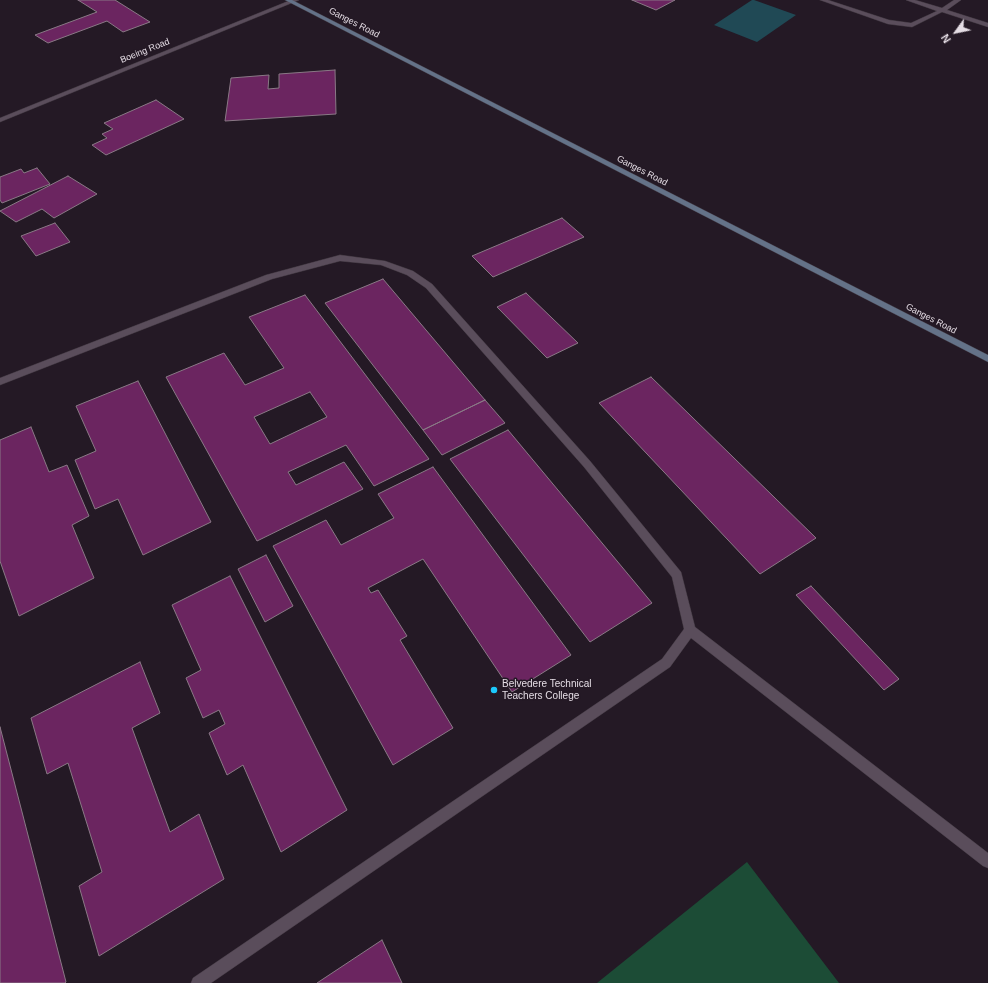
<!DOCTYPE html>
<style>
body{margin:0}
#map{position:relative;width:988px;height:983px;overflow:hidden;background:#241925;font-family:Arial,sans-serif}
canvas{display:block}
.north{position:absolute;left:936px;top:12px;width:40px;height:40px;-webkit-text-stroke:3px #241925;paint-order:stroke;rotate:237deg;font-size:11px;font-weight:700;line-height:16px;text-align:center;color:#e5dde5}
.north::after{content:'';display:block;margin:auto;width:14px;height:18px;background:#e5dde5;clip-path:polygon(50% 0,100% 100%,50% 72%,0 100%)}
</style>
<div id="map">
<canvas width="988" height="983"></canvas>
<div class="north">N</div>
</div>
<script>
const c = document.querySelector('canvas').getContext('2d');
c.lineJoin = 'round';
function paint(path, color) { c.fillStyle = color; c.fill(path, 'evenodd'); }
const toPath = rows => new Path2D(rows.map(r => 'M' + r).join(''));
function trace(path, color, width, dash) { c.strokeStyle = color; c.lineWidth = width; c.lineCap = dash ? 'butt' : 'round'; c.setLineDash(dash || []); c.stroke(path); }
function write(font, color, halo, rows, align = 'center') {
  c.font = font + ' Arial,sans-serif'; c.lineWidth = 3; c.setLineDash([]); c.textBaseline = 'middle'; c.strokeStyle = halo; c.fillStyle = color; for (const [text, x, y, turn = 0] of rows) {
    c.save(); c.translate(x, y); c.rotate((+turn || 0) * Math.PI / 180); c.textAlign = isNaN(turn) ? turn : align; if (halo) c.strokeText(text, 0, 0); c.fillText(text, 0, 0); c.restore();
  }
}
paint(toPath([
 [747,862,839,983,597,983]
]), '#1c4c36');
paint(toPath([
 [752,0,754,0,796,15,757,42,714,25]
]), '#204955');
const building = toPath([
 [78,0,115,0,150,22,123,32,107,21,48,43,35,35,97,12,78,0],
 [632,0,675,0,656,10,632,0],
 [335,70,336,114,225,121,231,78,269,75,268,89,279,88,279,74,335,70],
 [156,100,184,119,106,155,92,145,107,138,102,134,113,129,104,123,156,100],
 [37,168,50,184,2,203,0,200,0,177,21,169,24,173,37,168],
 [68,176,97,194,54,218,42,209,16,222,0,211,68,176],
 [562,218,584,237,493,277,472,256,562,218],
 [55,223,70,242,36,256,21,236,55,223],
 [383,279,485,400,423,430,325,303,383,279],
 [526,293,578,343,547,358,497,307,526,293],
 [305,295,429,459,374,486,346,445,288,472,296,485,344,462,363,489,257,541,166,377,224,353,245,385,284,368,249,317,305,295],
 [310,392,327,417,270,444,254,417,310,392],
 [651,377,816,538,760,574,599,403,651,377],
 [138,381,211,522,143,555,118,499,95,509,75,460,96,451,76,406,138,381],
 [485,400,505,423,442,455,423,430,485,400],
 [31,427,49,472,67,465,89,516,72,525,94,578,19,616,0,561,0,440,31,427],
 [508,430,652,603,590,642,450,459,508,430],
 [433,467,571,655,512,692,423,559,368,588,371,593,378,590,407,636,400,640,453,728,393,765,273,546,326,520,341,545,394,518,378,494,433,467],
 [266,555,293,606,265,622,238,569,266,555],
 [230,576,347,810,281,852,243,765,227,775,209,733,225,724,219,710,203,718,186,678,201,670,172,605,230,576],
 [811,586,899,679,884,690,796,595,811,586],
 [140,662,160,713,132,728,170,832,199,814,224,879,99,956,79,886,102,872,68,763,47,774,31,718,140,662],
 [0,727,66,982,65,983,0,983,0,727],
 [382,940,402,983,317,983,382,940]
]);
paint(building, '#6b2560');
trace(building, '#8a7986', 1);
const lane = toPath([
 [820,0,828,0,889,20,911,23,937,11,906,0,915,0,942,8,954,0,961,0,947,10,988,23,988,27,942,12,912,27,888,24,820,0],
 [340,255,385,261,413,271,432,284,590,461,681,572,695,627,988,853,988,868,983,866,691,638,670,667,211,983,191,983,193,978,662,659,684,629,672,577,584,467,426,288,407,275,381,265,340,261,272,279,0,385,0,378,266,275,340,255]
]);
const street = toPath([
 [291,0,299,0,0,122,0,118,291,0]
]);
const secondary = toPath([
 [285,0,292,0,988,355,988,362,285,0]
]);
trace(lane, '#3d343d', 1);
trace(street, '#3d343d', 1);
trace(secondary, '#3d343d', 1);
paint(lane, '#5a4d5b');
paint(street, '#5a4d5b');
paint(secondary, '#647288');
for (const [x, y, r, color] of [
 [494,690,4,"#1cc9fc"]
]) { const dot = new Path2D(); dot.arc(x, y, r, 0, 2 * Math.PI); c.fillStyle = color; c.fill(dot); trace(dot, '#241925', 1.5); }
write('9px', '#e5dde5', '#241925', [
 ["Ganges Road",354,23,27],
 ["Boeing Road",145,51,-22],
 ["Ganges Road",642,171,27],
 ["Ganges Road",931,319,27]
]);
write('10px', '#e5dde5', '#241925', [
 ["Belvedere Technical",502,684],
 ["Teachers College",502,696]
], 'left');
</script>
